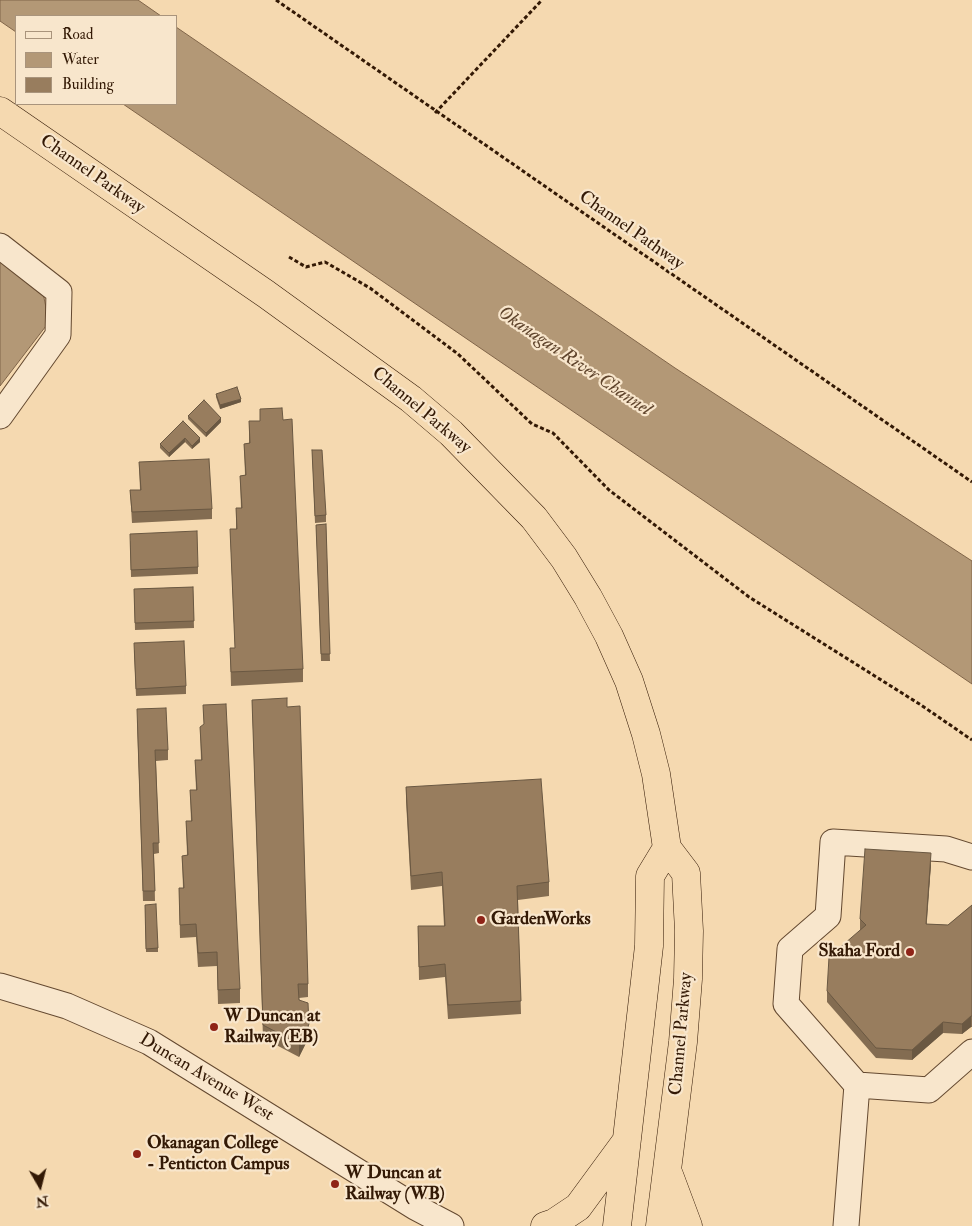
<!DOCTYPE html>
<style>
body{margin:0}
#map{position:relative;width:972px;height:1226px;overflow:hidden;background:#f5d9b0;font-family:"IM FELL Double Pica",serif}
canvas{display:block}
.legend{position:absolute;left:15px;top:15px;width:162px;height:90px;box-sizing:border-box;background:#f8e6cc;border:1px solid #a9947c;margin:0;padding:6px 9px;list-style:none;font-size:15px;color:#331905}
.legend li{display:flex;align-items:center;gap:10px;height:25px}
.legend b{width:25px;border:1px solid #a9947c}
.north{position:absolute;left:15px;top:1161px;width:50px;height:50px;-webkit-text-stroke:4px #f8e6cc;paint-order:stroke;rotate:172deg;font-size:14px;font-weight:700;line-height:20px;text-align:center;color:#331905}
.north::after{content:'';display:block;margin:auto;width:18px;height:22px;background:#331905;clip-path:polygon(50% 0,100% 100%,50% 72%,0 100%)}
</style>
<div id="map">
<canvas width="972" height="1226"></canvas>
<ul class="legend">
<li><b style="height:6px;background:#f8e6cc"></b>Road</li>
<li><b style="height:14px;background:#b39876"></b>Water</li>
<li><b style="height:14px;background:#987d5e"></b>Building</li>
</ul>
<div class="north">N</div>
</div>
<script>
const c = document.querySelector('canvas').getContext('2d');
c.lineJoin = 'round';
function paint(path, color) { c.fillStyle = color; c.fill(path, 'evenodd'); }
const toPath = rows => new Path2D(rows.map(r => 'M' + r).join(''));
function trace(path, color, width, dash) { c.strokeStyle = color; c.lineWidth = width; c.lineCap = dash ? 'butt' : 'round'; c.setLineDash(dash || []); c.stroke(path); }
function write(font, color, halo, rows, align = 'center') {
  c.font = font + ' "IM FELL Double Pica",serif'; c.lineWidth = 4.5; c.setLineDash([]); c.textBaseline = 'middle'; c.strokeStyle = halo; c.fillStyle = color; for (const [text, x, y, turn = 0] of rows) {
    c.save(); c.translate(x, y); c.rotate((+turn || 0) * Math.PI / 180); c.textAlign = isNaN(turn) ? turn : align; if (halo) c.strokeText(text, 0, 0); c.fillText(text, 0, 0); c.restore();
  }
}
const water = toPath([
 [0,0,138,0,161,16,16,16,16,32,0,21,0,0],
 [176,27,675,368,972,561,972,684,123,104,176,104,176,27],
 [0,260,43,293,49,322,0,386,0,260]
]);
paint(water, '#b39876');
trace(water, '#806549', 1);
const minor = toPath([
 [0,246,59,292,58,335,0,416],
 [972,857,946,849,833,842,828,916,790,949,786,1004,857,1085,929,1090,972,1052],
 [0,986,67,1006,149,1042,415,1207,451,1226],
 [846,1226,857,1085]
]);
const highway = toPath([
 [0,111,266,294,411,399,451,433,534,518,564,558,588,597,609,636,629,681,646,734,656,774,667,848,686,873,689,931,688,979,683,1042,660,1226],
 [669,1175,688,1226],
 [545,1226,554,1223,578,1207,625,1143],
 [617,1226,649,946,650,876,667,848]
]);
trace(minor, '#644930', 27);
trace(highway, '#331905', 29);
trace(toPath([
 [276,0,972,482],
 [435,113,542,0],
 [289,257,306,267,325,262,370,288,458,354,532,424,553,433,609,490,749,597,921,705,972,740]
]), '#331905', 3, [4, 2.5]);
trace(minor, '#f8e6cc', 25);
trace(highway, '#f5d9b0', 28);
paint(toPath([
 [216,394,241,402,220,409,216,397],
 [188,416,221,422,206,437,188,419],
 [183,421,200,442,192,449,185,442,169,457,160,448,160,444],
 [249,421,303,669,303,682,231,686,230,648,235,648,230,529,236,529,236,508,241,508,240,476,245,475,244,444,249,443],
 [312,450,326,515,326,522,315,523],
 [139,462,212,509,212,519,132,523,130,490,140,490],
 [326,524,330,661,321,661,316,525],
 [130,541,198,567,198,574,131,577],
 [193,587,194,628,135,630,134,589],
 [134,650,186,686,186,694,136,696],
 [252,700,287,707,308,984,308,997,299,998,309,1037,299,1057,263,1038],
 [203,705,240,989,240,1003,218,1004,217,966,198,967,196,937,180,938,179,888,183,888,182,856,187,855,186,821,191,821,190,790,196,790,195,760,201,760,200,727,204,725],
 [137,720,168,750,168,760,156,761,159,853,154,854,155,901,143,901],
 [406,787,549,882,549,896,518,900,521,1014,448,1019,445,977,419,980,418,926,444,926,442,886,411,890,406,801],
 [931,864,926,924,948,925,972,905,972,1027,971,1027,962,1034,943,1033,912,1060,876,1058,827,1002,827,991,860,930,860,919],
 [145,905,158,948,158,952,146,952]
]), '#836c51');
paint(toPath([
 [241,399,241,402,220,409,220,405],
 [221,418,221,422,206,437,206,433],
 [185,438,185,442,169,457,169,453],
 [200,438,200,442,192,449,192,446],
 [931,853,931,864,926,934,926,924],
 [971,1016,971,1027,962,1034,962,1024],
 [943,1022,943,1033,912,1060,912,1050],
 [309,1024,309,1037,299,1057,299,1044]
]), '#6a5842');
const building = toPath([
 [237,387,241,399,220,405,216,394,237,387],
 [204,400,221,418,206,433,188,416,204,400],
 [282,408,283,420,292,419,303,669,231,672,230,648,235,648,230,529,237,529,236,508,242,508,240,476,246,475,244,444,250,443,249,421,260,421,260,409,282,408],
 [183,421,200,438,192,446,185,438,169,453,160,444,183,421],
 [312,450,322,450,326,515,315,516,312,450],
 [209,459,212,509,132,512,130,490,141,490,139,462,209,459],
 [326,524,330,654,321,654,316,525,326,524],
 [197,531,198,567,131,570,130,534,197,531],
 [193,587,194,621,135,623,134,589,193,587],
 [184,641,186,686,136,689,134,643,184,641],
 [287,698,287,707,300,706,308,984,298,984,299,1000,308,1003,309,1024,299,1044,263,1025,252,700,287,698],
 [226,704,240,989,218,990,217,952,198,953,196,924,180,925,179,888,184,888,182,856,188,855,186,821,192,821,190,790,197,790,195,760,202,760,200,727,204,724,203,705,226,704],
 [166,708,168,750,155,750,159,843,153,843,155,891,143,891,137,709,166,708],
 [541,779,549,882,517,886,521,1001,448,1005,445,964,419,967,418,926,445,926,442,872,411,876,406,787,541,779],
 [865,849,931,853,926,924,948,925,972,905,972,1016,971,1016,962,1024,943,1022,912,1050,876,1048,827,991,829,957,866,925,860,919,865,849],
 [156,904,158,948,146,949,145,905,156,904]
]);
paint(building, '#987d5e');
trace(building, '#6a5842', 1);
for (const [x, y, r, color] of [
 [481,920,5,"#8f2418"],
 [910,952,5,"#8f2418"],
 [214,1027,5,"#8f2418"],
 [137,1154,5,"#8f2418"],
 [335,1184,5,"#8f2418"]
]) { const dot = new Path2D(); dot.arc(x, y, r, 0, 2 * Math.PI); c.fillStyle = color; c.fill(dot); trace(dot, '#f8e6cc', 2); }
write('18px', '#331905', '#f8e6cc', [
 ["Channel Parkway",92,175,35],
 ["Channel Pathway",631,231,35],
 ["Channel Parkway",421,411,40],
 ["Channel Parkway",682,1034,-85],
 ["Duncan Avenue West",206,1078,31]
]);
write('bold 18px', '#331905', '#f8e6cc', [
 ["GardenWorks",491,920],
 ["Skaha Ford",900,952,"right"],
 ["W Duncan at",224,1017],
 ["Railway (EB)",224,1038],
 ["Okanagan College",147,1144],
 ["- Penticton Campus",147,1165],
 ["W Duncan at",345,1174],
 ["Railway (WB)",345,1195]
], 'left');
write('italic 19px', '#60452d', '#f8e6cc', [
 ["Okanagan River Channel",574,362,34]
]);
</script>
